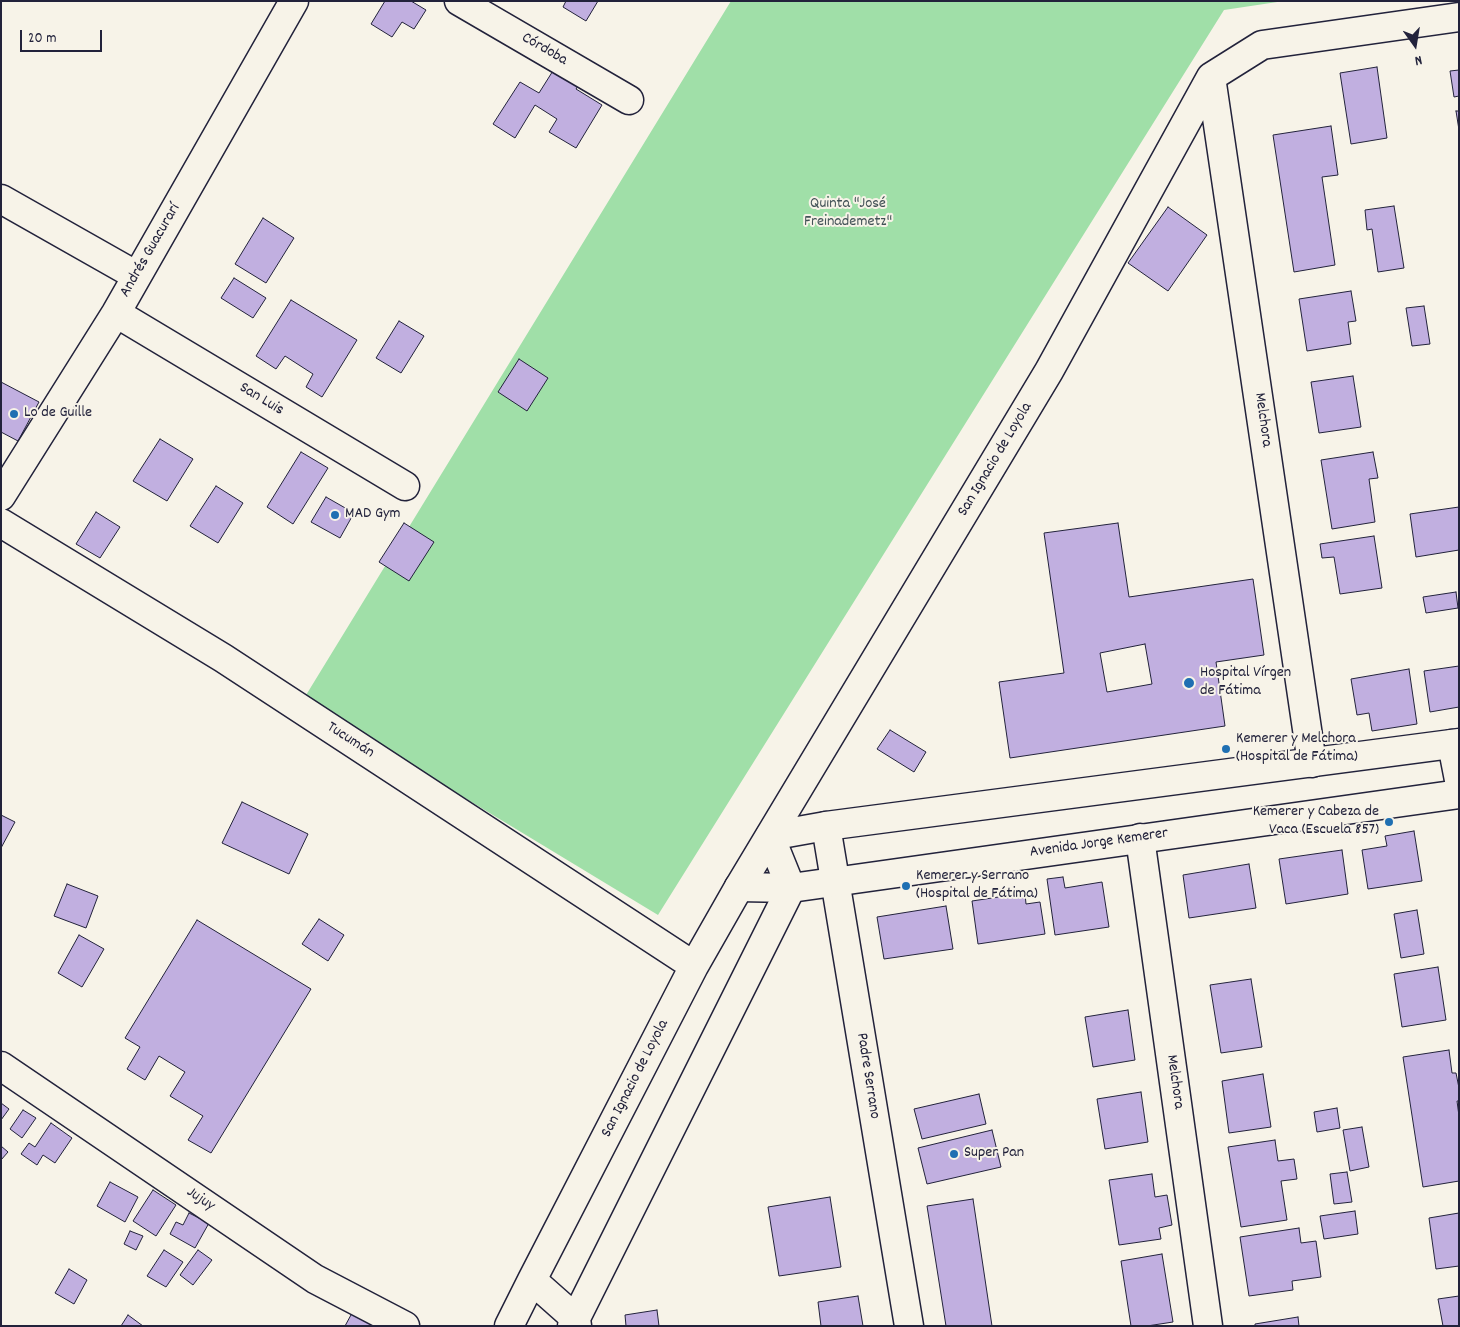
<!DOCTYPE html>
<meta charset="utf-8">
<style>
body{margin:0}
#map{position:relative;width:1460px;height:1327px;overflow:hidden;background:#f7f3e8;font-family:Dekko,sans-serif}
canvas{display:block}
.frame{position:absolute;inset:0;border:2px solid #22223b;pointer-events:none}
.north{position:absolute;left:1390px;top:20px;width:50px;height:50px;-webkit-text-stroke:4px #f7f3e8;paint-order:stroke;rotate:167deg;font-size:14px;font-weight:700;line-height:20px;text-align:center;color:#22223b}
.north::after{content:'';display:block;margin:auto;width:18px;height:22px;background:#22223b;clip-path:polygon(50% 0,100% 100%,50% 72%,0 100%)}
.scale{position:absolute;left:20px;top:30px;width:82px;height:22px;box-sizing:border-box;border:2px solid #22223b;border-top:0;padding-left:6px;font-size:15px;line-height:18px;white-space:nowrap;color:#22223b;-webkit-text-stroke:4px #f7f3e8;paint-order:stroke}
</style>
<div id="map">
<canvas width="1460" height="1327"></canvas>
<div class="frame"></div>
<div class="north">N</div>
<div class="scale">20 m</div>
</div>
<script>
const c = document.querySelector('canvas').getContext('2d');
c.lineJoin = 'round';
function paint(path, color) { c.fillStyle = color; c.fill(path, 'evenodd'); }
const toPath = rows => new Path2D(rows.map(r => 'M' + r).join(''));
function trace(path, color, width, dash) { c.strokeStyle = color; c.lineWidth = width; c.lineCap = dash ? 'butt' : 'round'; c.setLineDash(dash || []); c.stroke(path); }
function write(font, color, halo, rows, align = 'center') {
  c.font = font + ' Dekko,sans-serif'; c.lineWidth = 4; c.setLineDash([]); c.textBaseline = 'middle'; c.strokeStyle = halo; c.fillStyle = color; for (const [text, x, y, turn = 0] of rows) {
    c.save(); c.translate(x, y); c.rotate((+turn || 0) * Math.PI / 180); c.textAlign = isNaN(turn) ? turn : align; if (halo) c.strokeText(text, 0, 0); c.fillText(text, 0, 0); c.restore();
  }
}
paint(toPath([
 [731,1,1284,1,1224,10,658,915,303,700]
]), '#a0dfa8');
const building = toPath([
 [385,1,411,1,426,10,414,29,402,22,392,37,371,24,385,1],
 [566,1,598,1,586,21,563,7,566,1],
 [556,66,581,81,576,89,602,105,576,148,549,132,557,119,535,105,515,138,493,124,520,82,539,93,556,66],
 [1377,67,1387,138,1351,144,1340,73,1377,67],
 [1459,70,1459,96,1454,97,1450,71,1459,70],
 [1456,111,1459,111,1459,130,1456,111],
 [1331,126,1338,175,1322,177,1335,265,1294,272,1273,135,1331,126],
 [1394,206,1404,268,1378,272,1372,229,1367,230,1365,210,1394,206],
 [1168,207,1207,235,1168,291,1128,263,1168,207],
 [263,218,294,238,266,283,235,264,263,218],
 [234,278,266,298,253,318,221,298,234,278],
 [1351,291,1356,321,1348,322,1351,344,1307,351,1299,299,1351,291],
 [291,300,357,340,322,397,306,387,313,374,285,356,276,369,256,356,291,300],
 [1424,306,1430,344,1412,346,1406,308,1424,306],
 [399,321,424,336,401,373,376,358,399,321],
 [519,359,548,378,527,411,498,392,519,359],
 [1353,376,1361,427,1319,433,1311,382,1353,376],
 [1,382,39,402,18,441,1,432,1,382],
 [160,439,193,459,167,501,133,481,160,439],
 [301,452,328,468,293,524,267,507,301,452],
 [1373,452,1378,478,1369,479,1375,522,1332,529,1321,460,1373,452],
 [216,486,243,503,218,543,190,526,216,486],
 [326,497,354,513,340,538,311,522,326,497],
 [1459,507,1459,550,1416,557,1410,514,1459,507],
 [96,512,120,527,100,558,76,544,96,512],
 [404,523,434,542,409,581,379,562,404,523],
 [1118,523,1129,597,1253,579,1264,655,1216,662,1225,726,1010,758,999,682,1064,673,1044,533,1118,523],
 [1145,644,1152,684,1107,692,1100,653,1145,644],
 [1374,536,1382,588,1340,594,1334,557,1322,558,1320,544,1374,536],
 [1456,592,1458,608,1426,613,1423,597,1456,592],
 [1459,666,1459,707,1430,712,1424,671,1459,666],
 [1409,669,1417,724,1372,731,1369,713,1357,715,1351,679,1409,669],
 [890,730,926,752,914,772,877,749,890,730],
 [242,802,308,834,289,874,222,843,242,802],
 [1,815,15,822,1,848,1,815],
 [1414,831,1422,881,1368,889,1362,850,1387,846,1385,836,1414,831],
 [1342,850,1348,894,1286,904,1279,859,1342,850],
 [1249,864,1256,908,1189,918,1183,875,1249,864],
 [1063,877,1065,888,1102,882,1109,927,1055,935,1047,879,1063,877],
 [67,884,98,896,86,928,54,916,67,884],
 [1025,893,1026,904,1040,902,1045,934,978,944,972,901,1025,893],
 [946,906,953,949,884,959,877,917,946,906],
 [1417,910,1424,954,1401,958,1394,914,1417,910],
 [319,919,344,935,328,961,302,944,319,919],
 [197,920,311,989,211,1153,188,1140,203,1116,170,1096,185,1072,159,1056,145,1080,127,1069,140,1047,125,1038,197,920],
 [79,935,104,949,82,987,58,973,79,935],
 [1438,967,1446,1020,1402,1027,1394,974,1438,967],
 [1251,979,1262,1047,1221,1053,1210,985,1251,979],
 [1128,1010,1135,1060,1093,1067,1085,1017,1128,1010],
 [1449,1050,1452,1073,1456,1073,1459,1088,1459,1101,1457,1101,1459,1116,1459,1181,1423,1187,1403,1057,1449,1050],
 [1263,1074,1271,1127,1229,1133,1222,1081,1263,1074],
 [1141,1092,1148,1142,1105,1149,1097,1099,1141,1092],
 [979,1094,986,1124,922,1139,914,1109,979,1094],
 [1,1103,9,1109,1,1120,1,1103],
 [1337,1108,1340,1128,1317,1132,1314,1112,1337,1108],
 [23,1110,36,1118,22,1138,10,1129,23,1110],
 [51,1123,72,1138,55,1163,43,1155,37,1165,21,1154,29,1143,35,1147,51,1123],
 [1362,1127,1369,1167,1350,1171,1343,1130,1362,1127],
 [992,1130,1001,1167,927,1184,918,1148,992,1130],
 [1275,1140,1278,1161,1294,1159,1297,1179,1281,1181,1287,1220,1241,1227,1228,1147,1275,1140],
 [1,1146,8,1152,1,1160,1,1146],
 [1347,1172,1352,1202,1334,1204,1330,1174,1347,1172],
 [1152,1174,1155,1197,1167,1195,1172,1225,1159,1228,1161,1239,1119,1245,1109,1180,1152,1174],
 [110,1182,138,1197,125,1222,97,1206,110,1182],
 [153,1190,176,1205,156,1236,133,1221,153,1190],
 [830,1197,841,1267,779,1276,768,1207,830,1197],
 [973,1199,992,1326,946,1326,927,1206,973,1199],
 [1355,1211,1358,1234,1324,1239,1320,1216,1355,1211],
 [189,1213,209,1223,195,1248,170,1234,176,1222,183,1225,189,1213],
 [1459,1213,1459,1266,1436,1269,1429,1218,1459,1213],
 [1299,1228,1301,1243,1316,1241,1321,1277,1292,1281,1293,1290,1249,1296,1240,1237,1299,1228],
 [130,1231,143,1236,136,1250,124,1244,130,1231],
 [164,1250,183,1262,166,1287,147,1276,164,1250],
 [198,1250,212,1260,193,1285,180,1275,198,1250],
 [1162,1254,1173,1322,1147,1326,1131,1326,1121,1261,1162,1254],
 [69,1269,87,1280,74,1304,55,1293,69,1269],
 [858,1296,863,1326,821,1326,818,1302,858,1296],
 [1459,1296,1459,1326,1443,1326,1438,1299,1459,1296],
 [358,1302,401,1326,345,1326,358,1302],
 [657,1310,659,1326,626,1326,625,1315,657,1310],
 [128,1315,143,1326,121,1326,128,1315],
 [1298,1317,1299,1326,1255,1326,1255,1324,1298,1317]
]);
paint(building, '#c1afe0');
trace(building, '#22223b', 1);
const minor = toPath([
 [459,1,629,100],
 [1211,77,1312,763],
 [1,199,137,276],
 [116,313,405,486],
 [1,496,116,313,294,1],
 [1,523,223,658,694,966],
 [1452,744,1459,780],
 [826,826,909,1326],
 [1140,838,1208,1326],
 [1,1066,315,1279,405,1326],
 [532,1280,576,1319,577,1326],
 [509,1326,532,1280,694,966,739,887,1049,371,1211,77,1262,45,1459,17],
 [572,1326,791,888,770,836]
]);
const major = toPath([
 [770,836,826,826,1459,743],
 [739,887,791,888,1459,794]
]);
trace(minor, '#22223b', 31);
trace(major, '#22223b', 31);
trace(minor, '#f7f3e8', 28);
trace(major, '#f7f3e8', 28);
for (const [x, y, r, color] of [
 [14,414,5,"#1f6fb2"],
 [335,515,5,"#1f6fb2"],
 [1189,683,6,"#1f6fb2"],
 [1226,749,5,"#1f6fb2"],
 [1389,822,5,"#1f6fb2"],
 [906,886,5,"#1f6fb2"],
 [954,1154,5,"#1f6fb2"]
]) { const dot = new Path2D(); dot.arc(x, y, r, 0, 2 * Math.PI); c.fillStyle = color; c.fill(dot); trace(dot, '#f7f3e8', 2); }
write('16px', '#22223b', '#f7f3e8', [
 ["Córdoba",544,50,30],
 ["Andrés Guacurarí",151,251,-60],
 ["San Luis",261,400,31],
 ["Melchora",1262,420,82],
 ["San Ignacio de Loyola",996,460,-59],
 ["Tucumán",350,741,33],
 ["Avenida Jorge Kemerer",1099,844,-8],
 ["Padre Serrano",867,1076,81],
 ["San Ignacio de Loyola",636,1079,-63],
 ["Melchora",1174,1082,82],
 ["Jujuy",200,1200,34]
]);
write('16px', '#425156', '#f7f3e8', [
 ["Quinta \"José",848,205],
 ["Freinademetz\"",848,223]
]);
write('16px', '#22223b', '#f7f3e8', [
 ["Lo de Guille",24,414],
 ["MAD Gym",345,515],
 ["Hospital Vírgen",1200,674],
 ["de Fátima",1200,692],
 ["Kemerer y Melchora",1236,740],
 ["(Hospital de Fátima)",1236,758],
 ["Kemerer y Cabeza de",1379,813,"right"],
 ["Vaca (Escuela 857)",1379,831,"right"],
 ["Kemerer y Serrano",916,877],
 ["(Hospital de Fátima)",916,895],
 ["Super Pan",964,1154]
], 'left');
</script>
